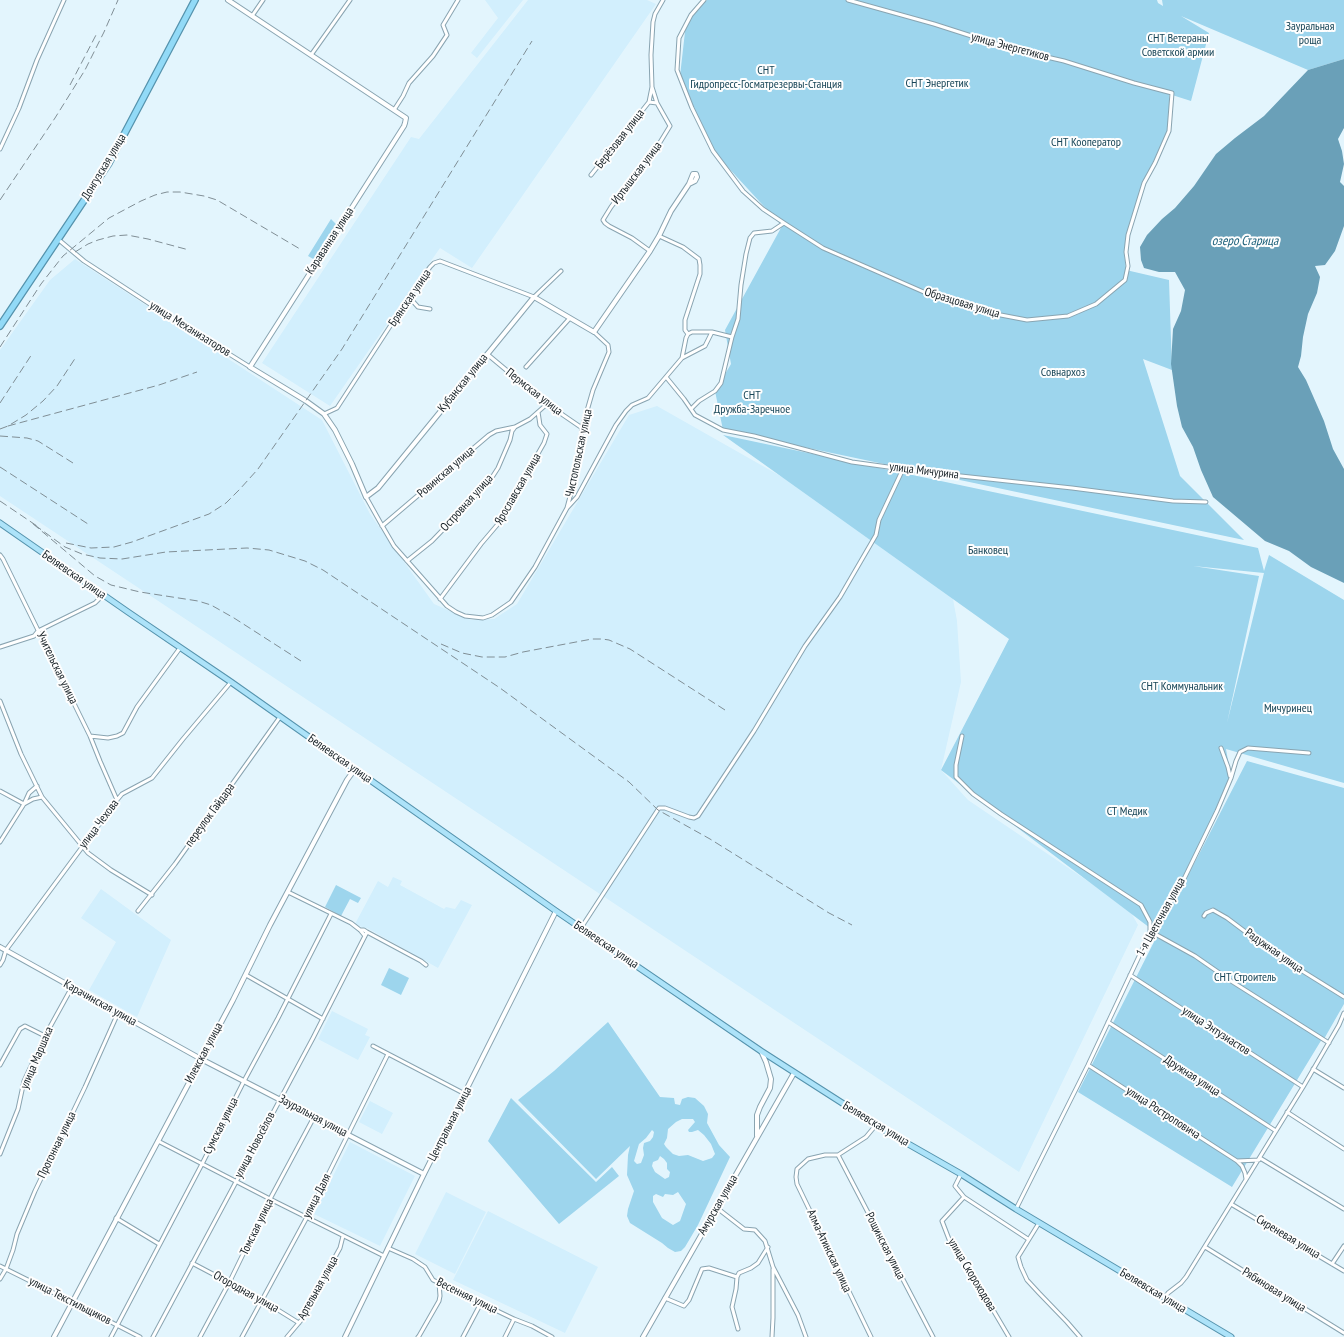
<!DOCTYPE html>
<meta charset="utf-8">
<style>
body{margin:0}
canvas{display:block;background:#e3f5fd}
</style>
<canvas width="1344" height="1337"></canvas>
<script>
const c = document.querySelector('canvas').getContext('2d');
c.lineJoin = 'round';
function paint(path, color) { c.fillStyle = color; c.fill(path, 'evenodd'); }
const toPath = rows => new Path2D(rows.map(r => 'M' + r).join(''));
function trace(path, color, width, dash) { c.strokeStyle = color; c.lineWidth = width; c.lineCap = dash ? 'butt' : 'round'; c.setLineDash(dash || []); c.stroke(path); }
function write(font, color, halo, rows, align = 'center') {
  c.font = font + ' "PT Sans Narrow",sans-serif'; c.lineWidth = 4; c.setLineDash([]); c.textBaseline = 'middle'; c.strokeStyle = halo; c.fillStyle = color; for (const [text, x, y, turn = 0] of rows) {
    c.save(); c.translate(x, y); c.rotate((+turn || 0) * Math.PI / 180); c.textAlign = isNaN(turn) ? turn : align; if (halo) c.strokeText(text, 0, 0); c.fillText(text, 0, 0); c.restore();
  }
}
paint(toPath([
 [485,0,523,0,477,58,471,53,498,18],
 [528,0,647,0,656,4,472,268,440,248,330,406,262,363,411,137,419,139],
 [75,259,322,420,370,514,434,604,471,620,494,619,517,604,629,415,657,406,948,571,957,621,961,682,941,770,968,800,1129,909,1138,925,1019,1172,0,496,0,350,50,280],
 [393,877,402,881,400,885,444,909,446,907,455,909,461,900,472,905,438,968,367,928,364,928,355,924,378,881,388,887],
 [101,889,171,940,137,1017,89,990,116,942,81,918],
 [332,1011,368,1029,365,1035,370,1037,358,1060,318,1039],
 [370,1101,393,1113,382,1134,359,1122],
 [350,1142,415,1176,380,1246,314,1214],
 [446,1192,486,1212,455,1274,415,1254],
 [488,1211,598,1267,565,1333,453,1280]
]), '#d2effd');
paint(toPath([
 [707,0,1157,0,1158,3,1163,6,1162,0,1344,0,1344,59,1308,70,1181,16,1209,33,1191,101,1169,94,1169,131,1153,162,1124,251,1126,270,1169,280,1172,370,1143,359,1180,476,1244,540,723,430,715,391,731,364,725,330,782,226,713,151,680,76,686,23],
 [331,219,337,225,315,260,308,256],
 [723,435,1258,548,1264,571,1269,555,1344,600,1344,783,1226,749,1231,778,1178,889,1180,891,1247,761,1344,788,1344,1004,1324,1039,1322,1039,1232,1187,1078,1092,1158,934,941,770,1009,639],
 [1193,566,1264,573,1227,723,1259,576],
 [336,885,361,898,358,903,350,899,341,916,325,907],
 [389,968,409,978,401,995,381,985],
 [608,1022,660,1097,674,1098,675,1104,680,1105,682,1099,688,1097,695,1098,704,1106,708,1114,707,1123,719,1145,730,1157,698,1225,685,1247,681,1251,675,1252,668,1248,662,1243,630,1223,627,1216,628,1209,634,1191,627,1175,628,1155,630,1146,596,1179,518,1100,554,1071],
 [682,1119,693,1119,695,1122,688,1130,689,1132,692,1132,698,1130,704,1135,711,1144,715,1154,712,1158,703,1161,688,1155,679,1156,673,1154,666,1147,664,1144,667,1138,668,1129,676,1122],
 [652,1130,654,1132,653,1137,650,1141,644,1143,643,1148,644,1155,641,1163,637,1164,634,1161,639,1144,646,1138],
 [660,1156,664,1159,667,1163,667,1169,670,1172,669,1177,665,1179,655,1172,652,1166,653,1162,658,1160],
 [678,1192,686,1204,680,1221,673,1225,662,1218,653,1202,653,1196,656,1194,663,1197,665,1194,673,1195],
 [511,1098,596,1182,612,1167,619,1176,559,1224,488,1141]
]), '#9dd5ed');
paint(toPath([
 [1344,59,1344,128,1338,139,1342,151,1344,164,1340,182,1344,186,1344,226,1335,251,1325,265,1315,266,1320,277,1317,293,1308,314,1303,337,1301,356,1298,367,1306,380,1324,421,1333,449,1344,469,1344,583,1311,567,1289,551,1265,541,1213,497,1201,470,1193,447,1182,427,1177,406,1171,364,1173,329,1181,311,1185,290,1175,272,1159,272,1144,268,1141,260,1140,247,1147,235,1162,219,1175,208,1194,186,1216,154,1235,138,1264,116,1308,70]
]), '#6aa0b8');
const minor = toPath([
 [704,0,691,15,679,38,677,70,692,108,713,151,743,191,763,209,784,223],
 [252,16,263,0],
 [311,55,350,0],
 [649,102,657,103,670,126,659,144,611,207,603,220,605,223,609,226,632,238,650,251],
 [657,103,652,87,651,55,653,22,655,14,663,0],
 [394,110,403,96,409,83,433,56,447,35,443,25,458,0],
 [0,149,19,108,37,60,64,0],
 [591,175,649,102,652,87],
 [659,236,683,247,699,259,700,265,700,274,685,320,685,330,688,334],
 [59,240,84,261,165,314,250,367],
 [409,297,418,307,430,309],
 [487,354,547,404,582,428],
 [682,358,705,346,712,332],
 [526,367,570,318],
 [666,377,684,399,695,415,723,430,754,436,852,462,924,472,1072,488,1173,501,1206,502],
 [691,409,699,401,715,391,721,383,732,337],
 [324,414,337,408,409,297,430,267,434,263,440,261,534,297,561,271],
 [366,497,380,522,394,546,447,606,456,612,465,616,483,618,492,615,511,602,535,567,567,508,579,463,582,428,593,390,609,352,608,345,594,332],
 [567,508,577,497,616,425,626,411,632,405,648,398,682,358,686,338,688,334,692,332,712,332,732,337,738,319,741,285,746,254,750,238,754,233,772,231,784,223,823,248,926,293,985,312,1027,320,1068,316,1096,304,1125,280,1128,266,1126,252,1128,235,1144,183,1155,163,1169,131,1172,93,1134,83,1064,61,1012,49,934,24,848,0],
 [382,526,489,435,496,431,515,427],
 [0,555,3,559,90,736,100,761,117,800],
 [407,561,432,541,489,482,498,468,510,440,512,431,515,427,530,419,547,404],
 [440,599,481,544,498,524,544,443,547,434,540,425,538,412],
 [0,647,34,636,38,631,95,603,103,595],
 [0,701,21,754,42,797,88,853,111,870,152,895],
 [90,736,108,738,117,736,123,733,137,707,180,648],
 [962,736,956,765,956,777,973,794,1001,814,1141,905,1150,922,1150,933],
 [1221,748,1228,767,1230,776],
 [0,791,24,804],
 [24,804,33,799,42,797],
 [0,842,24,804,29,793,37,786],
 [288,892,351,923,360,930,365,936],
 [138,911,175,864,280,717],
 [1204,916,1206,913,1213,910,1227,918,1275,954,1344,997],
 [581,928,659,808,665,808,689,817,694,818,698,816,754,731,805,646,840,597,876,535,879,520,903,469],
 [360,930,364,930,367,932,421,961,426,965],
 [1150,933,1157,935,1195,956,1231,981,1329,1043],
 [0,965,3,960,6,950,117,800,122,794,152,778,183,739,231,682],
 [246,975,323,1019],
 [1130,975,1303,1087],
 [1108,1022,1276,1131],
 [373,1046,465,1094],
 [0,1065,20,1029,25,1026,45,1036],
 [1088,1065,1237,1161,1242,1166,1245,1173,1246,1179],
 [1313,1069,1344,1088],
 [1287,1112,1344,1149],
 [158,1141,270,1199,384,1256],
 [0,1154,18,1109,24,1081,45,1036,72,987],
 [838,1155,933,1337],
 [1260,1158,1344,1209],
 [1237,1161,1259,1160],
 [961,1174,955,1186,964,1197,942,1221,952,1247,966,1264,1009,1337],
 [964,1197,1028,1239],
 [1231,1204,1344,1271],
 [717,1208,744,1229,755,1230,765,1241,773,1267,798,1315,806,1337],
 [1016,1209,1088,1065,1150,933,1155,929,1183,881,1217,811,1231,778,1236,761,1240,752,1248,748,1309,753],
 [116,1218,159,1244],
 [1039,1223,1018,1257,1021,1267,1027,1280,1039,1293,1067,1322,1080,1337],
 [1205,1247,1344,1333],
 [388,1248,413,1259,425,1267,433,1280,514,1319,532,1326,552,1337],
 [192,1263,262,1300,299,1323],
 [1332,1264,1344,1246],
 [0,1266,72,1302,140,1337],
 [737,1277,739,1273,751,1268,758,1263,768,1247],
 [0,1279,6,1269,13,1250,17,1234,35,1191,85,1087,118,1013],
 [665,1298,684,1306,689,1300,702,1269,709,1268,737,1277,736,1289,732,1307,738,1329],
 [1165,1298,1168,1293,1181,1283,1186,1277,1303,1087,1339,1025,1344,1013],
 [111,1337,202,1164,244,1081,278,1018,331,914],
 [153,1337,313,1038,367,932],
 [200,1337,229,1283,270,1199,314,1117],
 [242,1337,307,1217,388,1054],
 [287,1337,303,1318,319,1291,319,1286,340,1248,343,1236],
 [418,1337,419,1336,439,1301,440,1296,439,1283],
 [463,1337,481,1303],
 [505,1337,514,1319],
 [772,1337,773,1318,773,1269],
 [871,1337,797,1184,796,1177,797,1169,808,1159,825,1155,838,1155,866,1137,876,1125]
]);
const tertiary = toPath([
 [228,0,406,118,405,123,404,126,250,367,306,401,324,414,335,430,352,464,366,497,378,488,534,297,594,332,650,251,659,236,671,211,689,184,695,181,697,177,696,174,693,174,689,184],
 [0,947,201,1059,424,1174],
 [757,1136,757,1115,760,1107,770,1088,771,1079,766,1062,761,1051],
 [54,1337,233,1000,270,925,347,780,355,769],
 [345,1337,424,1174,556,911],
 [643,1337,794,1073]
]);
const primary = toPath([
 [0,523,128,612,231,682,556,911,761,1051,889,1133,961,1174,1016,1209,1231,1337]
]);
const trunk = toPath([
 [0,326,109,163,195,0]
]);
trace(minor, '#89a4b1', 5);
trace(tertiary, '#89a4b1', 6);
trace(primary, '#5593ad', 7);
trace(trunk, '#5593ad', 8);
trace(minor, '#fff', 3);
trace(tertiary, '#fff', 4);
trace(primary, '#ade3f9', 5);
trace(trunk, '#92daf7', 5.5);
trace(toPath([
 [70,85,96,35],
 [0,200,55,118,85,70,104,32,118,0],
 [75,252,88,244,98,240,113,236,127,235,148,239,189,250],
 [0,347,41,284,63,256,109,218,141,201,155,195,167,192,180,192,204,196,217,200,300,249],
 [0,403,32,354],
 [8,426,159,385,197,372],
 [0,429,8,426,26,415,43,401,57,386,76,357],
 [0,436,27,438,38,441,73,463],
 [0,467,88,524],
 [0,501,37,526],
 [66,543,91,548,114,547,132,542,209,514,226,503,240,489,258,469,342,349,532,41],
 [441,644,462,653,482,657,505,657,523,652,592,639,602,639,609,640,630,649,725,710],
 [301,661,234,618,211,605,198,601,140,592,111,585,95,576,32,523,65,547,82,554,100,558,122,559,166,552,247,548,269,550,305,561,323,570,500,688,629,782,658,810,710,839,829,913,852,925]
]), '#808e95', 1, [8, 4]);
write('12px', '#174557', '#fefefe', [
 ["Зауральная",1310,27],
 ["роща",1310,41],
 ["СНТ Ветераны",1178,39],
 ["Советской армии",1178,53],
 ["СНТ",766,71],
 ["Гидропресс-Госматрезервы-Станция",766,85],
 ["СНТ Энергетик",937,84],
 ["СНТ Кооператор",1086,143],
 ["Совнархоз",1063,373],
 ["СНТ",752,396],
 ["Дружба-Заречное",752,410],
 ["Банковец",988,551],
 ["СНТ Коммунальник",1182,687],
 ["Мичуринец",1288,709],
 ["СТ Медик",1127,812],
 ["СНТ Строитель",1245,978]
]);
write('12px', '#172126', '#fefefe', [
 ["улица Энергетиков",1010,47,15],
 ["Берёзовая улица",620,139,-52],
 ["Донгузская улица",104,167,-59],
 ["Иртышская улица",637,173,-53],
 ["Караванная улица",330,241,-57],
 ["Брянская улица",410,298,-56],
 ["Образцовая улица",962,303,17],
 ["улица Механизаторов",190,329,32],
 ["Кубанская улица",463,383,-51],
 ["Пермская улица",534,392,38],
 ["Чистопольская улица",579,453,-78],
 ["улица Мичурина",924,471,7],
 ["Ровинская улица",446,472,-41],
 ["Ярославская улица",518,489,-60],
 ["Островная улица",467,503,-48],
 ["Беляевская улица",74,575,35],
 ["Учительская улица",57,668,64],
 ["Беляевская улица",340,759,35],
 ["переулок Гайдара",210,815,-54],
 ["улица Чехова",99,824,-53],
 ["1-я Цветочная улица",1161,917,-61],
 ["Беляевская улица",606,945,34],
 ["Радужная улица",1274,951,35],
 ["Карачинская улица",100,1003,29],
 ["улица Энтузиастов",1216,1031,33],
 ["Илекская улица",204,1053,-62],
 ["улица Маршака",37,1058,-67],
 ["Дружная улица",1192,1076,33],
 ["улица Ростроповича",1163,1113,33],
 ["Зауральная улица",313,1116,28],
 ["Центральная улица",450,1124,-63],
 ["Беляевская улица",876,1124,31],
 ["Сумская улица",221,1126,-63],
 ["Прогонная улица",57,1145,-64],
 ["улица Новосёлов",255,1145,-62],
 ["улица Даля",317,1196,-63],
 ["Амурская улица",718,1205,-60],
 ["Томская улица",257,1227,-64],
 ["Сиреневая улица",1288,1237,31],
 ["Рощинская улица",885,1246,63],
 ["Алма-Атинская улица",829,1251,65],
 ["улица Скороходова",972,1275,59],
 ["Артельная улица",318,1288,-61],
 ["Рябиновая улица",1274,1290,32],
 ["Беляевская улица",1153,1291,31],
 ["Огородная улица",246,1292,29],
 ["Весенняя улица",467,1296,26],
 ["улица Текстильщиков",70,1301,27]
]);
write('italic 13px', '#1c607a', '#fefefe', [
 ["озеро Старица",1245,241]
]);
</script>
